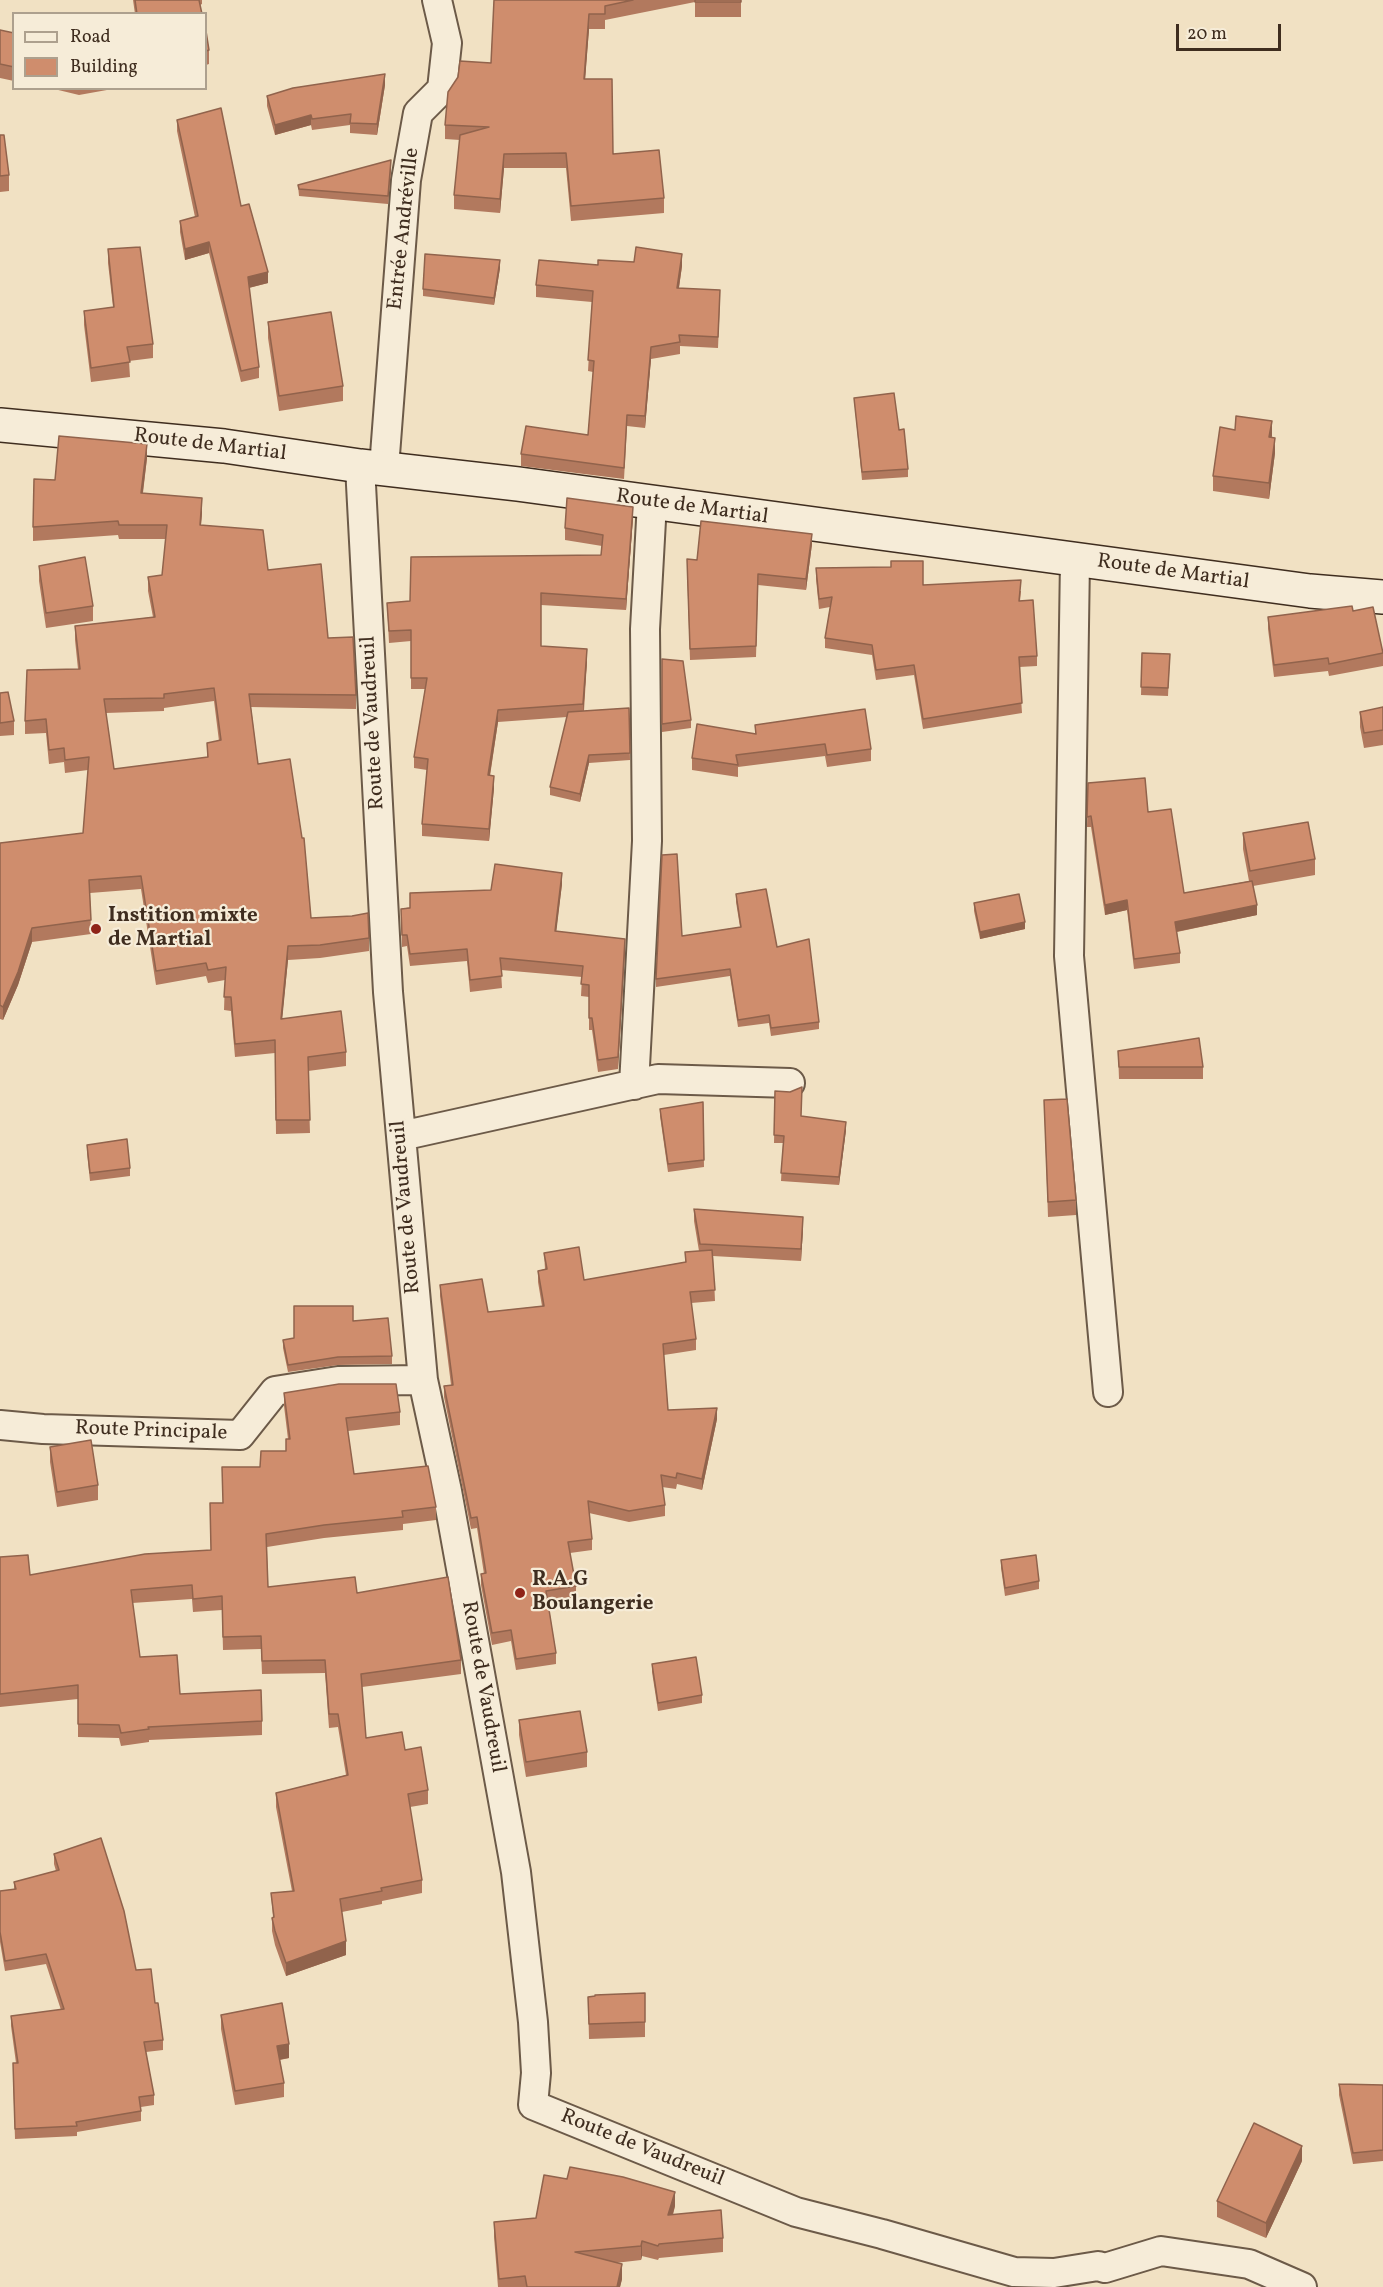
<!DOCTYPE html>
<meta charset="utf-8">
<style>
body{margin:0}
#map{position:relative;width:1383px;height:2287px;overflow:hidden;background:#f1e1c3;font-family:Vollkorn,serif}
canvas{display:block}
.legend{position:absolute;left:12px;top:12px;width:195px;height:78px;box-sizing:border-box;background:#f6ecd8;border:2px solid #ada08e;margin:0;padding:8px 10px;list-style:none;font-size:18px;color:#3f2d1f}
.legend li{display:flex;align-items:center;gap:12px;height:30px}
.legend b{width:30px;border:2px solid #ada08e}
.scale{position:absolute;left:1176px;top:24px;width:105px;height:27px;box-sizing:border-box;border:3px solid #3f2d1f;border-top:0;padding-left:8px;font-size:18px;line-height:21px;white-space:nowrap;color:#3f2d1f;-webkit-text-stroke:4px #f6ecd8;paint-order:stroke}
</style>
<div id="map">
<canvas width="1383" height="2287"></canvas>
<ul class="legend">
<li><b style="height:8px;background:#f6ecd8"></b>Road</li>
<li><b style="height:16px;background:#cf8d6d"></b>Building</li>
</ul>
<div class="scale">20 m</div>
</div>
<script>
const c = document.querySelector('canvas').getContext('2d');
c.lineJoin = 'round';
const toPath = rows => new Path2D(rows.map(r => 'M' + r).join(''));
function trace(path, color, width, dash) { c.strokeStyle = color; c.lineWidth = width; c.lineCap = dash ? 'butt' : 'round'; c.setLineDash(dash || []); c.stroke(path); }
function paint(path, color) { c.fillStyle = color; c.fill(path, 'evenodd'); }
function write(font, color, halo, rows, align = 'center') {
  c.font = font + ' Vollkorn,serif'; c.lineWidth = 4.5; c.setLineDash([]); c.textBaseline = 'middle'; c.strokeStyle = halo; c.fillStyle = color; for (const [text, x, y, turn = 0] of rows) {
    c.save(); c.translate(x, y); c.rotate((+turn || 0) * Math.PI / 180); c.textAlign = isNaN(turn) ? turn : align; if (halo) c.strokeText(text, 0, 0); c.fillText(text, 0, 0); c.restore();
  }
}
const street = toPath([
 [360,466,388,992,423,1380,447,1491,516,1872,533,2022,536,2073,533,2105,796,2212,882,2234,1014,2272,1054,2273,1098,2266,1105,2268,1161,2251,1249,2264,1302,2287],
 [384,468,406,180,418,113,442,89,447,43,437,0],
 [1075,560,1069,956,1108,1392],
 [634,1085,647,841,645,629,652,502],
 [401,1136,658,1079,790,1083],
 [0,1425,43,1429,240,1435,275,1391,338,1381,423,1380]
]);
const secondary = toPath([
 [0,425,224,446,360,466,518,484,1310,591,1383,597]
]);
trace(street, '#6c5a48', 32);
trace(secondary, '#3f2d1f', 36);
trace(street, '#f6ecd8', 28);
trace(secondary, '#f6ecd8', 33);
paint(toPath([
 [133,0,202,0,202,4,200,5,202,14,135,14],
 [494,0,741,0,741,17,695,17,695,2,605,20,605,29,589,29,585,79,613,154,664,198,664,213,571,221,566,168,504,168,500,213,454,209,454,195,460,140,445,139,445,125,491,63],
 [0,30,14,33,14,81,0,78],
 [206,31,209,50,209,64,206,65],
 [385,85,377,135,350,133,350,125,312,130,311,125,275,135,267,106,267,96],
 [50,88,118,88,79,95],
 [177,120,241,206,268,283,249,288,259,367,259,378,241,382,209,253,185,260,180,232,180,221,195,217,177,131],
 [0,135,9,175,9,191,0,192],
 [391,168,388,204,299,196,298,185],
 [108,249,153,344,153,358,129,361,130,377,91,382,84,325,84,311,113,307,108,263],
 [598,265,682,266,679,288,720,301,718,348,680,346,680,354,651,359,645,428,627,426,624,479,521,466,521,454,588,435,593,372,588,371,592,302,536,297,536,285],
 [500,268,494,305,423,296,423,289],
 [268,322,343,386,343,401,279,411,268,338],
 [854,398,899,430,908,469,908,477,862,480],
 [1271,437,1275,453,1269,499,1213,491,1213,476],
 [147,458,143,493,202,512,201,525,268,570,328,638,356,695,356,709,251,707,258,764,311,918,369,938,369,951,320,958,288,960,282,1018,346,1052,346,1066,308,1071,310,1133,276,1134,275,1053,235,1057,231,1011,224,1010,225,980,208,983,206,976,156,985,141,889,90,893,91,934,32,942,18,985,3,1020,0,1019,0,843,83,833,88,770,65,773,64,762,49,764,46,733,25,734,25,721,78,669,75,640,75,626,153,617,148,591,148,577,162,575,166,539,119,539,118,535,33,541,33,527,55,480],
 [214,701,219,741,207,743,207,758,114,769,106,713,164,711,164,708],
 [633,518,626,610,541,605,541,646,587,661,584,711,629,708,630,760,589,763,580,802,550,795,550,787,567,717,498,722,490,776,494,788,489,841,422,836,422,824,427,770,414,768,414,757,425,689,411,689,411,641,389,643,387,603,410,601,601,555,602,546,565,540,565,528],
 [812,544,806,590,758,585,756,657,690,660,687,569,697,560],
 [39,566,93,606,93,621,46,628,39,581],
 [816,568,923,585,1021,591,1020,601,1037,656,1037,666,1019,667,1022,713,923,729,914,675,876,680,872,655,825,648,825,638,830,607,819,609,816,579],
 [1353,611,1383,653,1383,666,1329,676,1328,671,1274,677,1268,629,1268,617],
 [1142,653,1170,654,1168,696,1141,695],
 [662,659,691,720,691,728,662,732],
 [0,693,14,721,14,735,0,736],
 [1383,707,1383,745,1364,748,1360,727,1360,712],
 [755,725,871,749,871,761,827,767,825,756,738,767,738,777,692,770,692,758,755,734],
 [1088,783,1148,812,1184,893,1249,881,1243,849,1243,833,1315,859,1315,875,1253,886,1257,915,1177,932,1180,953,1180,963,1134,969,1127,910,1105,915,1091,827,1087,827],
 [562,884,556,931,625,951,618,1069,598,1072,592,1030,589,1030,589,997,581,996,582,977,501,970,502,988,470,992,467,961,410,966,407,946,402,947,401,909,491,890],
 [736,894,777,947,819,1022,819,1029,771,1036,769,1023,738,1027,730,976,656,987,656,979,682,936,740,927,736,902],
 [974,903,1025,929,980,939,974,911],
 [1118,1051,1203,1067,1203,1079,1119,1079],
 [775,1091,801,1116,846,1130,839,1185,781,1181,783,1143,774,1143],
 [1044,1100,1076,1200,1076,1215,1048,1217],
 [703,1102,704,1167,668,1172,660,1116,660,1109],
 [87,1145,130,1168,130,1176,90,1181,87,1153],
 [694,1209,803,1228,801,1261,713,1256,715,1301,691,1303,696,1339,696,1350,664,1355,668,1410,717,1419,702,1490,677,1484,676,1489,662,1487,665,1505,665,1516,629,1522,589,1513,592,1539,592,1550,570,1553,576,1586,576,1597,548,1602,556,1653,556,1664,516,1670,511,1641,492,1645,481,1585,481,1574,484,1574,477,1528,471,1529,444,1397,444,1386,451,1385,440,1296,440,1285,488,1312,542,1306,538,1282,538,1271,545,1269,544,1253,584,1280,685,1262,685,1252,699,1251,694,1221],
 [353,1321,392,1356,392,1364,338,1365,288,1372,283,1348,283,1340,294,1338],
 [284,1393,400,1412,400,1425,348,1431,354,1474,436,1507,436,1520,403,1524,403,1530,324,1538,267,1547,268,1587,357,1593,461,1660,461,1674,362,1687,366,1738,405,1750,428,1790,428,1804,410,1807,422,1880,422,1893,382,1901,382,1904,342,1912,346,1955,286,1976,275,1945,272,1931,272,1918,273,1917,271,1893,292,1891,276,1807,276,1793,346,1775,338,1727,329,1728,325,1673,262,1674,261,1649,223,1650,222,1610,193,1612,192,1599,132,1603,140,1657,180,1694,262,1721,262,1735,149,1740,149,1742,121,1746,119,1738,78,1737,78,1699,0,1707,0,1557,30,1575,211,1550,210,1503,223,1503,260,1467,286,1451,288,1439,284,1406],
 [50,1447,98,1485,98,1500,57,1507,50,1462],
 [1001,1560,1039,1581,1039,1589,1005,1596,1001,1568],
 [652,1664,702,1695,702,1703,658,1711,652,1672],
 [519,1720,587,1752,587,1767,526,1777,519,1735],
 [54,1854,136,1970,155,2003,163,2040,163,2050,146,2052,154,2095,154,2105,141,2107,141,2121,77,2132,77,2136,15,2139,13,2073,16,2063,11,2026,11,2016,61,2010,46,1964,5,1971,0,1942,0,1891,14,1889,14,1882,56,1871,54,1864],
 [645,1993,645,2037,589,2039,588,1997],
 [221,2015,289,2058,280,2060,284,2083,284,2097,235,2105,221,2029],
 [1339,2084,1383,2085,1383,2161,1353,2164,1339,2095],
 [1302,2161,1266,2238,1217,2217,1217,2201],
 [675,2206,673,2215,723,2238,723,2252,659,2258,658,2260,642,2256,641,2260,615,2263,622,2279,620,2287,498,2287,494,2237,494,2222]
]), '#b2795e');
paint(toPath([
 [589,14,589,29,584,94,584,79],
 [385,74,385,85,377,135,377,124],
 [311,115,311,125,275,135,275,125],
 [504,154,504,168,500,213,500,199],
 [391,160,391,168,388,204,388,196],
 [209,242,209,253,185,260,185,249],
 [682,254,682,266,677,300,677,288],
 [500,260,500,268,494,305,494,298],
 [268,272,268,283,248,288,248,277],
 [651,347,651,359,645,428,645,416],
 [1272,421,1272,436,1269,452,1269,437],
 [1275,438,1275,453,1269,499,1269,483],
 [147,444,147,458,141,506,141,493],
 [202,498,202,512,200,538,200,525],
 [633,507,633,518,626,610,626,599],
 [812,534,812,544,806,590,806,579],
 [587,649,587,661,583,716,583,704],
 [498,710,498,722,488,787,488,775],
 [589,755,589,763,580,802,580,794],
 [494,776,494,788,489,841,489,829],
 [562,873,562,884,555,943,555,931],
 [1127,900,1127,910,1105,915,1105,905],
 [1257,905,1257,915,1175,932,1175,922],
 [1025,922,1025,929,980,939,980,932],
 [32,928,32,942,18,985,3,1020,3,1007],
 [625,939,625,951,618,1069,618,1057],
 [288,946,288,960,281,1032,281,1019],
 [846,1122,846,1130,839,1185,839,1177],
 [803,1217,803,1228,801,1261,801,1249],
 [717,1408,717,1419,702,1490,702,1479],
 [346,1941,346,1955,286,1976,286,1963],
 [289,2044,289,2058,277,2060,277,2046],
 [1302,2146,1302,2161,1266,2238,1266,2223],
 [675,2192,675,2206,668,2230,668,2215],
 [642,2241,642,2256,641,2260,641,2246],
 [622,2264,622,2279,620,2287,617,2287]
]), '#91634c');
const building = toPath([
 [135,0,199,0,202,14,137,14,135,0],
 [494,0,633,0,605,6,605,14,589,14,584,79,612,79,613,154,659,150,664,198,571,206,566,153,504,154,500,199,454,195,460,135,489,127,445,125,448,92,458,77,460,61,491,63,494,0],
 [695,0,741,0,741,2,695,2,695,0],
 [0,30,14,33,14,67,0,64,0,30],
 [206,31,209,50,206,51,206,31],
 [385,74,377,124,350,123,351,114,312,119,311,115,275,125,267,96,293,88,385,74],
 [221,108,241,206,249,204,268,272,248,277,259,367,241,371,209,242,185,249,180,221,198,216,177,120,221,108],
 [0,135,4,135,9,175,0,176,0,135],
 [391,160,388,196,299,189,298,185,391,160],
 [140,247,153,344,127,347,130,362,91,368,84,311,114,307,108,249,140,247],
 [636,247,682,254,677,288,720,290,718,337,679,335,680,342,651,347,645,416,627,415,624,468,521,454,526,426,588,435,594,361,588,360,593,291,536,285,539,260,598,265,598,260,634,262,636,247],
 [425,254,500,260,494,298,423,289,425,254],
 [331,312,343,386,279,396,268,322,331,312],
 [894,393,899,430,904,429,908,469,862,472,854,398,894,393],
 [1236,416,1272,421,1269,437,1275,438,1269,483,1213,476,1220,427,1235,430,1236,416],
 [59,436,147,444,141,493,202,498,200,525,263,530,268,570,321,564,328,638,353,637,356,695,249,694,258,764,290,759,302,838,304,838,311,918,352,916,368,913,369,938,320,945,288,946,281,1019,341,1011,346,1052,308,1057,310,1120,276,1120,275,1040,235,1044,231,997,224,997,226,967,208,970,206,963,156,971,141,876,89,880,91,920,32,928,18,972,3,1007,0,1005,0,843,83,833,89,757,65,760,64,748,49,750,46,719,25,721,27,670,80,669,75,626,155,617,148,577,162,575,167,525,119,525,118,521,33,527,34,479,55,480,59,436],
 [214,688,221,740,207,743,208,757,114,769,104,699,164,698,164,694,214,688],
 [567,498,633,507,626,599,541,593,541,646,587,649,583,704,498,710,488,775,494,776,489,829,422,824,428,759,414,757,427,678,411,678,411,630,389,631,387,603,410,601,411,557,601,555,603,535,565,528,567,498],
 [701,521,812,534,806,579,758,574,756,646,690,649,687,559,697,560,701,521],
 [85,557,93,606,46,613,39,566,85,557],
 [891,561,923,561,923,585,1021,580,1019,601,1033,600,1037,656,1019,657,1022,703,923,719,914,665,876,670,872,645,825,638,832,597,819,599,816,568,891,567,891,561],
 [1352,606,1353,611,1373,607,1383,653,1329,664,1328,658,1274,665,1268,617,1352,606],
 [1142,653,1170,654,1168,688,1141,687,1142,653],
 [662,659,683,661,691,720,662,724,662,659],
 [8,692,14,721,0,723,0,693,8,692],
 [1383,707,1383,730,1364,733,1360,712,1383,707],
 [629,708,630,753,589,755,580,794,550,787,568,712,629,708],
 [865,709,871,749,827,755,825,744,736,755,738,765,692,758,697,724,756,734,755,725,865,709],
 [1145,778,1148,812,1171,809,1184,893,1252,881,1257,905,1175,922,1180,953,1134,959,1127,900,1105,905,1091,816,1087,817,1088,783,1145,778],
 [1308,822,1315,859,1250,871,1243,833,1308,822],
 [677,854,682,936,741,927,736,894,766,889,777,947,809,939,819,1022,771,1028,769,1015,738,1020,730,969,656,979,662,855,677,854],
 [495,864,562,873,555,931,625,939,618,1057,598,1060,592,1018,589,1018,589,985,581,984,583,966,500,958,502,976,470,980,467,949,410,954,407,935,402,935,401,909,410,908,410,893,491,890,495,864],
 [1019,894,1025,922,980,932,974,903,1019,894],
 [1199,1038,1203,1067,1119,1067,1118,1051,1199,1038],
 [802,1087,801,1116,846,1122,839,1177,781,1173,784,1136,774,1135,775,1091,790,1092,802,1087],
 [1067,1099,1076,1200,1048,1202,1044,1100,1067,1099],
 [703,1102,704,1160,668,1164,660,1109,703,1102],
 [127,1139,130,1168,90,1173,87,1145,127,1139],
 [694,1209,803,1217,801,1249,700,1244,694,1209],
 [579,1247,584,1280,686,1262,685,1252,712,1250,715,1290,690,1292,696,1339,663,1344,668,1410,717,1408,702,1479,677,1473,676,1478,661,1475,665,1505,629,1511,588,1501,592,1539,568,1542,576,1586,546,1591,556,1653,516,1659,511,1630,492,1633,481,1574,486,1573,477,1517,471,1518,444,1386,453,1385,440,1285,482,1279,488,1312,544,1306,538,1271,547,1269,544,1253,579,1247],
 [294,1306,353,1306,353,1321,388,1318,392,1356,338,1357,288,1365,283,1340,294,1338,294,1306],
 [339,1384,396,1384,400,1412,346,1418,354,1474,428,1466,436,1507,402,1511,403,1517,324,1525,266,1534,268,1587,355,1577,357,1593,448,1577,461,1660,361,1674,366,1738,402,1732,405,1750,421,1747,428,1790,408,1794,422,1880,381,1888,382,1891,340,1899,346,1941,286,1963,275,1931,272,1918,274,1917,271,1893,294,1891,276,1793,348,1775,338,1714,329,1714,325,1660,262,1661,261,1636,223,1637,222,1596,193,1599,192,1585,131,1590,140,1657,177,1655,180,1694,261,1690,262,1721,148,1727,149,1729,121,1733,119,1725,78,1724,78,1685,0,1694,0,1557,28,1555,30,1575,145,1554,211,1550,210,1503,223,1503,222,1467,260,1467,261,1451,286,1451,286,1439,290,1439,284,1393,339,1384],
 [91,1440,98,1485,57,1492,50,1447,91,1440],
 [1036,1555,1039,1581,1005,1588,1001,1560,1036,1555],
 [696,1657,702,1695,658,1703,652,1664,696,1657],
 [580,1711,587,1752,526,1762,519,1720,580,1711],
 [101,1838,124,1911,136,1970,151,1969,155,2003,158,2003,163,2040,144,2042,154,2095,139,2097,141,2111,76,2122,77,2126,15,2129,13,2063,18,2063,11,2016,64,2009,46,1954,5,1961,0,1932,0,1891,16,1889,14,1882,59,1870,54,1854,101,1838],
 [645,1993,645,2022,589,2024,588,1997,595,1996,595,1995,645,1993],
 [282,2003,289,2044,277,2046,284,2083,235,2091,221,2015,282,2003],
 [1339,2084,1383,2085,1383,2150,1353,2153,1339,2084],
 [1254,2123,1302,2146,1266,2223,1217,2201,1254,2123],
 [570,2167,623,2177,675,2192,668,2215,721,2210,723,2238,659,2244,658,2246,642,2241,641,2246,575,2252,622,2264,617,2287,527,2287,525,2276,499,2279,494,2222,536,2218,544,2175,567,2179,570,2167]
]);
paint(building, '#cf8d6d');
trace(building, '#91634c', 1.5);
for (const [x, y, r, color] of [
 [96,929,6,"#8f2418"],
 [520,1593,6,"#8f2418"]
]) { const dot = new Path2D(); dot.arc(x, y, r, 0, 2 * Math.PI); c.fillStyle = color; c.fill(dot); trace(dot, '#f6ecd8', 2); }
write('21px', '#3f2d1f', '#f6ecd8', [
 ["Entrée Andréville",405,229,-84],
 ["Route de Martial",210,446,7],
 ["Route de Martial",692,508,8],
 ["Route de Martial",1173,573,8],
 ["Route de Vaudreuil",374,723,-93],
 ["Route de Vaudreuil",407,1207,-95],
 ["Route Principale",151,1432,2],
 ["Route de Vaudreuil",482,1687,80],
 ["Route de Vaudreuil",642,2149,22]
]);
write('bold 21px', '#3f2d1f', '#f6ecd8', [
 ["Instition mixte",108,917],
 ["de Martial",108,941],
 ["R.A.G",532,1581],
 ["Boulangerie",532,1605]
], 'left');
</script>
